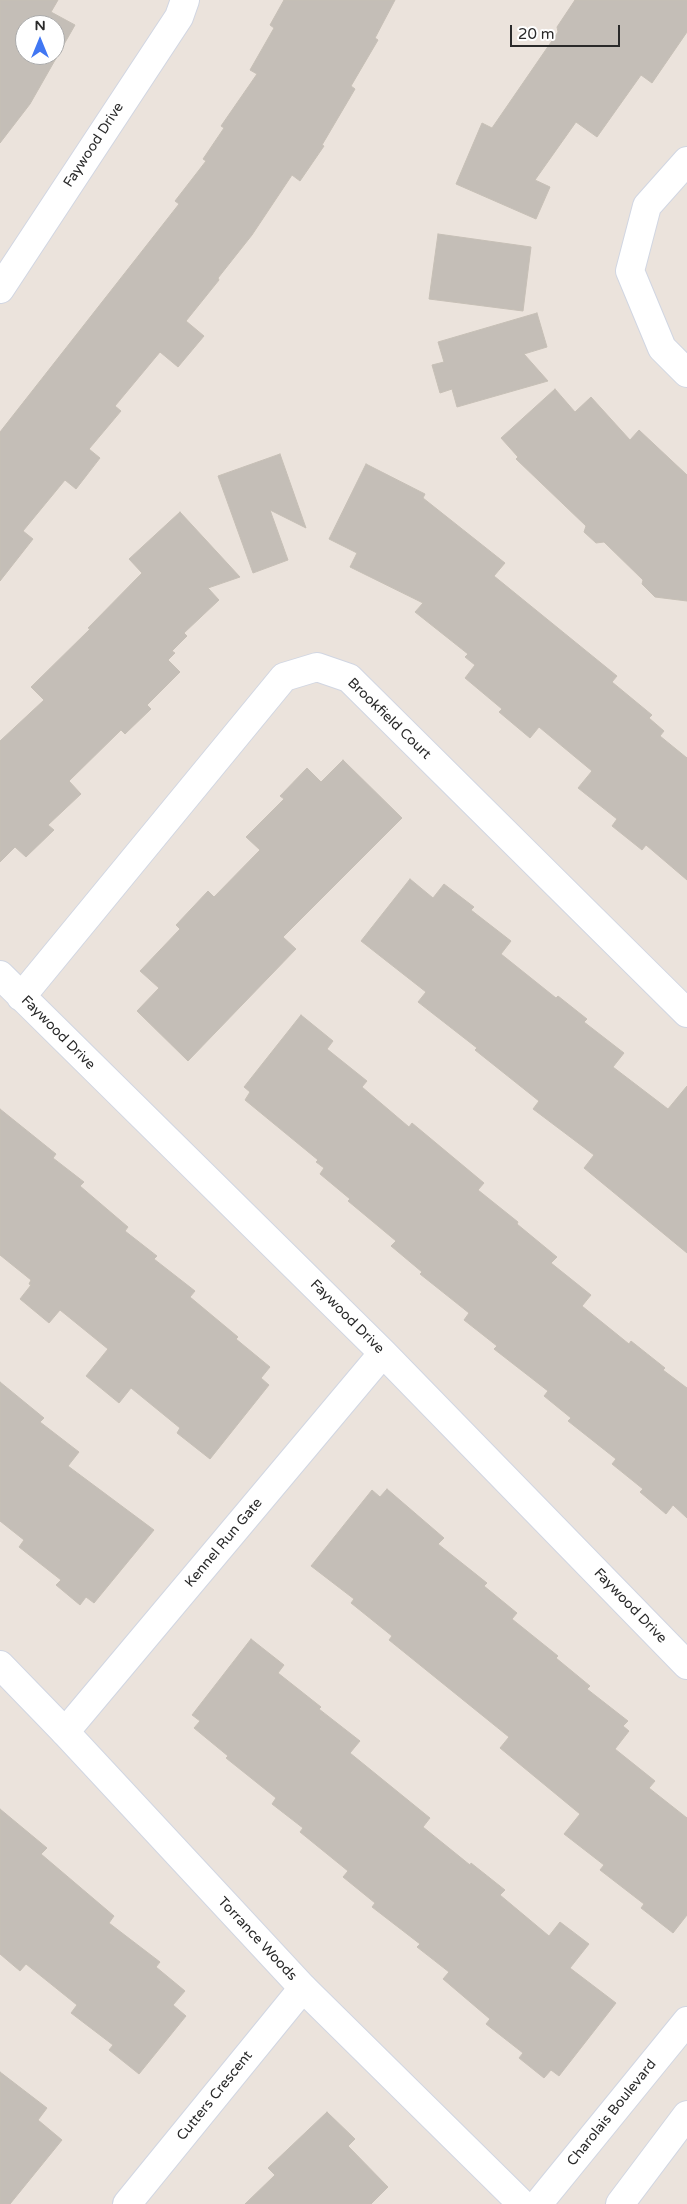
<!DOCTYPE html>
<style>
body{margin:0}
#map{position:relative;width:687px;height:2204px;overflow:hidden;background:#ebe3dc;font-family:"Varela Round",sans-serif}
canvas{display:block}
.north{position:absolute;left:15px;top:15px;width:50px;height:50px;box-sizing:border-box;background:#fff;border:1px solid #aaa;border-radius:50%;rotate:0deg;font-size:14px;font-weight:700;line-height:20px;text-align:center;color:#2a2a2a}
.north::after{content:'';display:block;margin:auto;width:18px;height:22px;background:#4177f3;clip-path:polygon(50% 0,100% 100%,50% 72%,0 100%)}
.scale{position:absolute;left:510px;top:25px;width:110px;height:22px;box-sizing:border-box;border:2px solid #2a2a2a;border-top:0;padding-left:6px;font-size:15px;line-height:18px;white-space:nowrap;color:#2a2a2a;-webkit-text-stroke:4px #fff;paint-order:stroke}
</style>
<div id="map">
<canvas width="687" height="2204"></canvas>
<div class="north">N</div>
<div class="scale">20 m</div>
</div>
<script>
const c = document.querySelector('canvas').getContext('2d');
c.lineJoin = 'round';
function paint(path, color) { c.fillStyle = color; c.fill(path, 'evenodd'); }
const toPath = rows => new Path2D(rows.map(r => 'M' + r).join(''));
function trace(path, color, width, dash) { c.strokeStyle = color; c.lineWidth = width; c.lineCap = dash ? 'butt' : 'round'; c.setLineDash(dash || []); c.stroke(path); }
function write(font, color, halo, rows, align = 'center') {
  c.font = font + ' "Varela Round",sans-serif'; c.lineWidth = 5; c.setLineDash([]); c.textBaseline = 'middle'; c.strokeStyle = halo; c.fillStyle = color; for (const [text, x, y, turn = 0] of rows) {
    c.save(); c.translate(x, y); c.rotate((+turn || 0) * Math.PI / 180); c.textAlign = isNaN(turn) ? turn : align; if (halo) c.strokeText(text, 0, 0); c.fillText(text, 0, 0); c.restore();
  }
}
const building = toPath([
 [0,0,58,0,51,12,75,25,30,104,0,143,0,0],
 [25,25,55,25,55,55,25,55,25,25],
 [284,0,395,0,375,38,378,40,351,86,355,89,322,145,324,146,300,181,292,175,252,235,218,278,219,280,186,321,204,336,178,367,160,352,115,406,121,411,89,449,100,458,76,489,65,480,23,531,33,539,0,581,0,432,179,204,175,201,206,161,203,159,224,128,221,126,257,74,250,70,274,28,270,25,284,0],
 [575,0,687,0,687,32,652,83,641,75,597,137,576,122,535,180,550,187,536,219,456,184,482,123,492,128,558,32,557,27,575,0],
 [438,234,531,247,523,311,429,299,438,234],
 [537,313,547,347,524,354,548,381,457,407,452,389,440,393,432,365,444,362,438,342,537,313],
 [555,389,575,412,591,397,630,440,639,430,687,475,687,601,655,597,642,584,643,580,604,542,596,543,584,532,586,526,516,459,518,457,501,438,555,389],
 [280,454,306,528,270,510,288,560,253,573,218,476,280,454],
 [366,464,425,494,423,498,505,563,494,576,617,676,612,682,652,715,649,718,664,731,660,736,687,758,687,880,646,845,642,850,612,826,617,819,578,788,592,771,539,727,530,738,499,712,502,709,465,678,475,665,465,657,468,654,415,612,423,603,350,567,357,553,329,539,366,464],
 [180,512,240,577,208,588,219,600,184,633,187,636,172,651,175,653,168,660,180,672,147,705,151,709,125,734,121,730,69,781,81,794,48,825,54,830,26,857,15,847,0,862,0,741,44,700,31,687,90,629,88,628,142,573,129,559,180,512],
 [343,760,402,818,283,937,296,949,188,1061,137,1011,159,988,140,971,180,929,176,925,208,891,214,897,260,850,246,837,284,799,280,796,307,768,321,782,343,760],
 [410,879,433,898,444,884,474,907,471,910,511,941,501,954,556,998,558,996,587,1019,584,1022,624,1053,613,1067,668,1109,687,1086,687,1253,584,1168,594,1155,533,1109,539,1101,475,1050,477,1048,418,1002,426,992,361,941,410,879],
 [301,1015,333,1041,327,1049,367,1081,362,1087,409,1127,412,1123,484,1183,478,1190,518,1222,517,1224,557,1257,551,1263,591,1295,582,1306,629,1344,631,1341,665,1368,663,1370,687,1388,687,1518,673,1505,666,1514,640,1492,643,1489,612,1464,616,1459,568,1421,571,1418,544,1396,548,1391,494,1349,497,1346,464,1320,469,1313,420,1274,422,1272,391,1246,396,1241,348,1201,350,1199,320,1174,324,1168,316,1162,318,1160,245,1100,250,1092,244,1087,301,1015],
 [0,1109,56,1154,53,1158,84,1182,80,1186,128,1227,125,1231,157,1256,154,1259,195,1291,190,1297,238,1337,236,1339,270,1367,261,1378,269,1385,210,1459,177,1433,180,1428,131,1388,119,1403,86,1376,108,1349,60,1310,49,1323,20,1299,31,1285,29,1284,31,1280,0,1255,0,1109],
 [0,1382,44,1418,40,1422,79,1452,68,1466,154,1530,94,1603,86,1597,80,1605,56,1585,61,1580,19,1547,24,1540,0,1521,0,1382],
 [387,1489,444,1538,438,1544,487,1583,484,1586,517,1613,512,1619,558,1656,556,1658,590,1686,587,1689,628,1721,623,1726,629,1731,615,1749,655,1781,649,1788,687,1818,687,1915,673,1933,641,1908,644,1904,600,1870,604,1865,564,1834,580,1814,500,1748,509,1737,389,1640,392,1636,351,1603,354,1599,311,1566,372,1490,380,1497,387,1489],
 [251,1639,284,1665,278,1673,321,1707,319,1709,360,1741,350,1753,430,1818,423,1827,470,1865,471,1863,505,1890,500,1895,549,1936,560,1922,589,1944,570,1968,616,2003,559,2076,551,2070,544,2078,519,2058,523,2053,486,2024,490,2019,443,1979,449,1972,417,1947,420,1944,372,1907,375,1903,343,1877,348,1871,300,1832,303,1828,272,1804,276,1798,226,1758,228,1756,194,1728,200,1721,192,1715,251,1639],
 [0,1809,47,1848,41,1854,114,1916,109,1923,160,1962,156,1967,185,1991,173,2005,186,2016,139,2074,109,2050,113,2045,71,2013,77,2005,26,1964,20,1971,0,1954,0,1809],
 [0,2072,47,2108,38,2120,62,2140,10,2204,0,2204,0,2072],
 [327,2112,355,2139,348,2146,388,2187,371,2204,245,2204,275,2175,268,2168,327,2112]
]);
paint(building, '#c4beb7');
trace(building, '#c6bfb6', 1);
const street = toPath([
 [687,161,647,206,630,271,662,348,687,373],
 [0,289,179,17,185,0],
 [0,975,383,1353,687,1665],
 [21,997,284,677,317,667,349,678,687,1013],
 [65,1732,383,1353],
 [127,2204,303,1988]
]);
const secondary = toPath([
 [0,1665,65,1732,303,1988,522,2204],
 [538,2204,687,2021],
 [620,2204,687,2115]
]);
trace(street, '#d1d6e2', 30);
trace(secondary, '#d1d6e2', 30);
trace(street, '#fff', 28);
trace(secondary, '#fff', 28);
write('14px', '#2a2a2a', '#fff', [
 ["Faywood Drive",94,145,-57],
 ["Brookfield Court",389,719,44],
 ["Faywood Drive",58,1033,45],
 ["Faywood Drive",347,1317,45],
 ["Kennel Run Gate",224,1543,-50],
 ["Faywood Drive",630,1606,46],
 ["Torrance Woods",257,1939,47],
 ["Cutters Crescent",215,2096,-51],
 ["Charolais Boulevard",612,2113,-51]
]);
</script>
